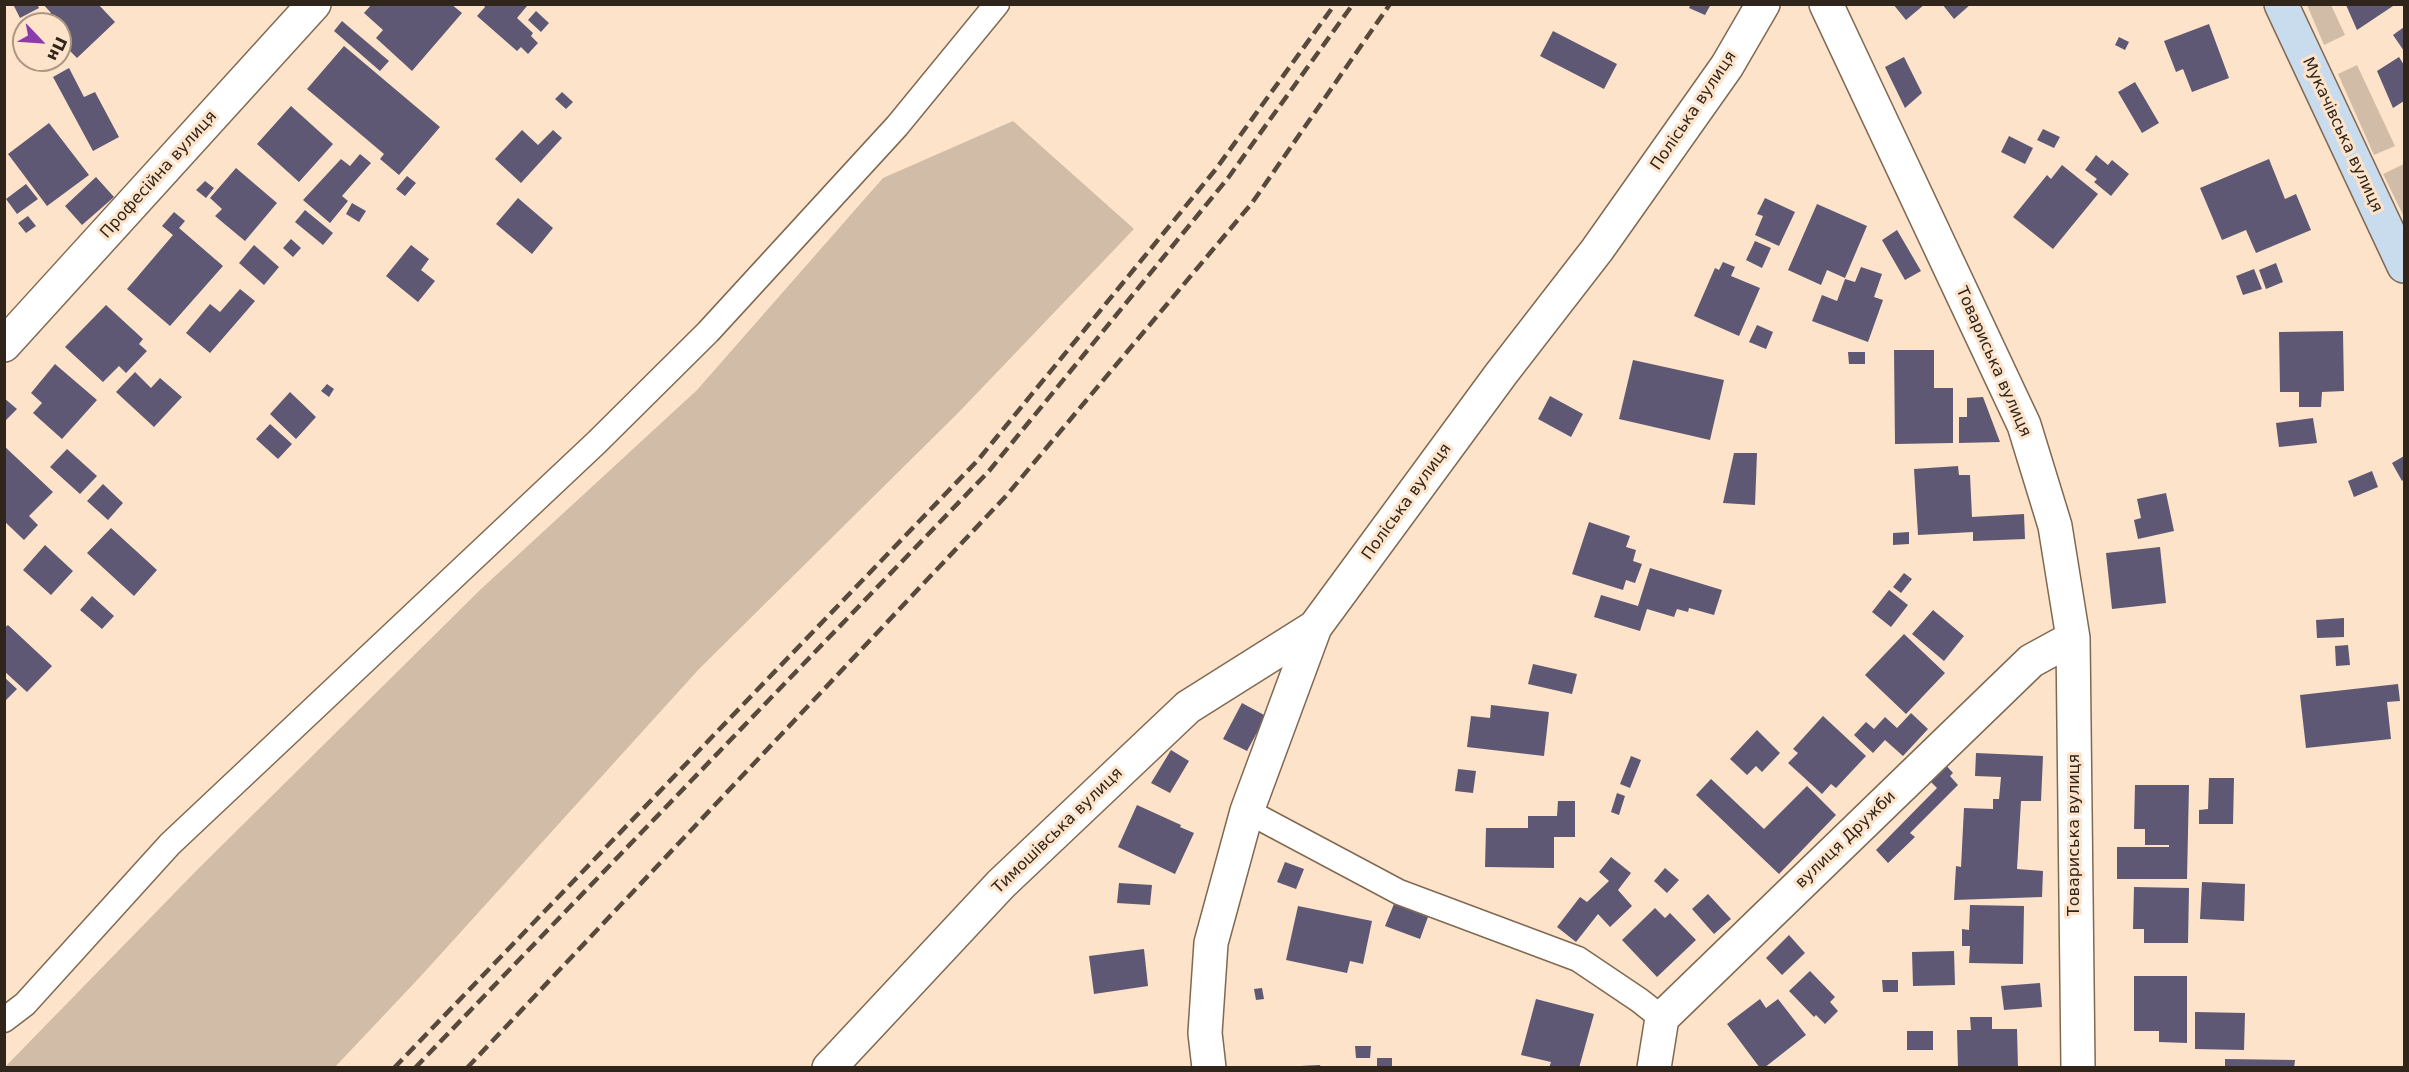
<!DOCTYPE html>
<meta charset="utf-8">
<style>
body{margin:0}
#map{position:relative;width:2409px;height:1072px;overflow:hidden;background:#fde3c9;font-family:"DejaVu Sans",sans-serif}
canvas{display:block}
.frame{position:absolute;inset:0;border:6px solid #2f251b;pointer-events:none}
.north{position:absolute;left:12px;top:12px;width:60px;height:60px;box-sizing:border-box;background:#fde3c9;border:2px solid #ab9783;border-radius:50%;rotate:115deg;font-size:16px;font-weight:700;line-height:24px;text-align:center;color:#2f251b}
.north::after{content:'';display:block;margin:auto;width:21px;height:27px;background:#8b3bab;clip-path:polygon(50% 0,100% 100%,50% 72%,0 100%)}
</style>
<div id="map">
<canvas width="2409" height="1072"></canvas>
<div class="frame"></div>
<div class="north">Пн</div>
</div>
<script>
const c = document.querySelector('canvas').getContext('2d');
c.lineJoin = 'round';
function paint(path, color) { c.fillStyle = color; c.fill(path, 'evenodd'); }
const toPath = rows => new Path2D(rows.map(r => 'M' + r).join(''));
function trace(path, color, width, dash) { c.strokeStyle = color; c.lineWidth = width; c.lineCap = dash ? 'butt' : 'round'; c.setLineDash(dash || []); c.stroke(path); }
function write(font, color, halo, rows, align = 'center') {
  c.font = font + ' "DejaVu Sans",sans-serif'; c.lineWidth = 6; c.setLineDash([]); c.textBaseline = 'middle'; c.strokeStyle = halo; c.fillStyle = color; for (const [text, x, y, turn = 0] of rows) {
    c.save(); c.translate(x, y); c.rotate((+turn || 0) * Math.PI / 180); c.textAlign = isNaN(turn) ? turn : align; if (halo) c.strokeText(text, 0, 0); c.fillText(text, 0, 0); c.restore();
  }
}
paint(toPath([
 [2307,5,2331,5,2345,35,2324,45],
 [2357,65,2395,146,2374,155,2338,74],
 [1013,121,1134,229,958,413,699,669,420,977,335,1067,5,1067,197,870,481,589,697,390,883,178],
 [2404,164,2404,217,2383,174]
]), '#d1bca8');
paint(toPath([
 [13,4,37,4,39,8,20,18],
 [43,4,98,4,115,22,77,58,60,41,60,24,44,24,42,22,51,13],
 [372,4,451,4,462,13,412,71,376,38,383,30,364,13],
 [483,4,527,6,517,18,533,33,531,36,538,43,528,54,521,47,517,51,477,16,485,7],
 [1691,4,1711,4,1705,15,1689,8],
 [1893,4,1925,4,1906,20],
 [1942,4,1971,4,1954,19],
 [2348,4,2396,4,2357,30,2346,5],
 [536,11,549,23,541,32,528,20],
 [342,21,389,61,380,71,334,31],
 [2209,24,2229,78,2192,92,2183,69,2176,72,2164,41],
 [2404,27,2404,51,2393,35],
 [1553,31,1617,64,1604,89,1540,56],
 [2119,37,2129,42,2125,50,2115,45],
 [344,46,440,127,399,175,380,159,384,154,307,89],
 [1904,57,1922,93,1905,108,1885,67],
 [2399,57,2404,65,2404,101,2393,108,2377,71],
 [69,68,84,97,95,92,119,137,93,151,53,77],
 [2135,82,2159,123,2142,133,2118,92],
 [562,92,573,102,566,109,555,99],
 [291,106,333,144,299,182,257,144],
 [49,123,89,175,47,206,8,154],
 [2043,129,2060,137,2054,148,2037,140],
 [522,130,538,145,553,130,562,138,521,183,495,159],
 [2009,136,2033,148,2025,164,2001,152],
 [360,154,371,163,342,196,348,201,330,223,303,200,341,159,350,166],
 [2096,155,2108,165,2112,160,2129,174,2111,196,2094,182,2097,179,2085,170],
 [2269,159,2285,199,2296,194,2311,230,2256,253,2246,230,2222,240,2200,188],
 [2062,165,2098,194,2053,249,2013,217,2047,175,2051,179],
 [236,168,277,203,245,241,215,216,222,209,210,198],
 [407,176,416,183,405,196,396,189],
 [96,177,114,197,82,225,65,206],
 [205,181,214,188,206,198,196,190],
 [26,184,38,199,17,214,6,199],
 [518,198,553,228,532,254,496,224],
 [1765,198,1795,212,1779,246,1755,235,1763,216,1757,214],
 [352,203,366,211,359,222,346,214],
 [1817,204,1867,226,1845,278,1827,270,1821,285,1788,270],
 [305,210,333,233,323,245,295,222],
 [174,212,185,221,179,228,223,266,170,326,127,289,173,235,162,226],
 [28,216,36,226,26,233,18,223],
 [1897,230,1921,271,1905,280,1882,240],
 [291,239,301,248,293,257,283,248],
 [1755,241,1771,248,1762,268,1746,260],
 [254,245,279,267,264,285,239,263],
 [411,245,429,259,421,270,435,281,418,302,386,276],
 [1723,262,1735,267,1731,276,1760,288,1739,336,1694,316,1715,268,1719,270],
 [2276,263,2283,282,2266,289,2259,270],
 [1861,267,1882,274,1874,297,1883,300,1868,342,1812,321,1822,295,1837,301,1845,279,1855,282],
 [2254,269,2262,289,2243,295,2236,276],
 [240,289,255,301,210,353,186,333,210,304,220,312],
 [106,305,143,339,139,344,147,351,126,373,119,366,103,382,65,347],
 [1757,325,1773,332,1766,349,1749,342],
 [2343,331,2344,391,2322,392,2321,407,2299,407,2299,392,2280,392,2279,332],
 [1894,350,1934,350,1934,388,1953,388,1953,443,1895,444],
 [1848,352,1865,352,1865,364,1849,364],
 [1633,360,1724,380,1710,440,1619,419],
 [55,364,97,400,62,439,33,413,42,403,31,393],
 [135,372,151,388,160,378,182,397,154,427,116,392],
 [327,384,334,389,329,397,321,391],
 [290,392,316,417,296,439,270,414],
 [1550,396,1583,414,1571,437,1538,419],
 [1983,397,2000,442,1959,443,1959,417,1967,417,1967,398],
 [4,398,17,409,4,422],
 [2313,418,2317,443,2279,447,2276,423],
 [270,424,292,444,278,459,256,439],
 [4,446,53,492,29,516,38,525,24,540,4,521],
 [67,449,97,476,80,494,50,467],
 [1734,453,1757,453,1755,505,1723,503],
 [2404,456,2404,479,2402,481,2392,463],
 [1958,466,1959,475,1970,475,1972,517,2024,514,2025,539,1973,541,1973,532,1918,535,1914,469],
 [2372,471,2378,487,2354,497,2348,481],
 [103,484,123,503,108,520,87,501],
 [2166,493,2174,531,2138,539,2134,520,2141,518,2137,499],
 [1589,522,1630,536,1626,547,1636,550,1633,561,1642,564,1635,583,1626,580,1623,590,1572,574],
 [111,528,157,570,134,596,87,553],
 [1909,532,1909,544,1893,545,1893,533],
 [45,545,73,571,51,595,23,570],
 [2160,547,2166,603,2112,609,2106,553],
 [1650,568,1722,590,1714,615,1689,608,1688,612,1677,609,1674,617,1647,609,1640,631,1594,617,1601,595,1638,606],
 [1904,573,1912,579,1901,593,1893,587],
 [1889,590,1908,605,1891,627,1872,612],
 [92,596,114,616,102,629,80,610],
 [1933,610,1964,636,1944,661,1912,634],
 [2344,618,2344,637,2317,638,2316,620],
 [8,625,52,666,27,692,4,671,4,628],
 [1904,634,1945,673,1906,714,1865,675],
 [2348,645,2350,665,2336,666,2335,646],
 [1533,664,1577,674,1572,694,1528,684],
 [4,677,17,689,4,702],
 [2398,684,2400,701,2387,702,2391,739,2306,748,2300,695],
 [1242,703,1266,716,1247,751,1223,739],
 [1491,705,1549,712,1544,756,1467,747,1471,716,1490,718],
 [1911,713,1928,729,1903,756,1885,740,1873,753,1854,735,1866,722,1874,729,1885,717,1897,728],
 [1823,716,1866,756,1836,788,1831,784,1822,794,1788,763,1798,753,1793,749],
 [1757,730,1780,753,1762,772,1756,766,1747,775,1730,759],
 [1171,750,1189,761,1170,793,1151,783],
 [1976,753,2043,756,2041,801,2021,801,2017,869,2043,871,2042,897,1954,900,1956,866,1961,867,1964,808,1993,809,1993,799,1999,799,2001,777,1975,776],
 [1631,756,1641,760,1630,788,1620,784],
 [1944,763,1953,773,1950,776,1958,785,1910,833,1915,837,1888,863,1876,850,1937,788,1928,779],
 [1458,769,1476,771,1473,793,1455,791],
 [2209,778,2234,778,2233,824,2199,824,2199,810,2208,809],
 [1711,779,1764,829,1807,786,1836,815,1779,874,1696,795],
 [2135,785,2189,785,2187,879,2117,879,2117,847,2169,847,2169,845,2145,845,2145,829,2134,829],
 [1617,793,1625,796,1619,815,1611,812],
 [1558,801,1575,801,1575,837,1554,837,1554,868,1485,867,1486,828,1528,828,1528,816,1557,816],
 [1137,805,1181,825,1180,827,1194,833,1175,874,1118,847],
 [1611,857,1631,873,1618,890,1632,906,1610,927,1598,914,1576,942,1557,927,1580,897,1587,902,1609,881,1599,872],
 [1285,862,1304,869,1296,889,1277,882],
 [1665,868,1679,880,1667,893,1654,881],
 [2202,882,2245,884,2244,921,2200,919],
 [1119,883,1152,885,1150,905,1117,903],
 [2134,887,2189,888,2188,943,2144,943,2144,929,2133,929],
 [1708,894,1731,919,1714,934,1692,909],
 [1394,904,1428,917,1420,939,1385,926],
 [1970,905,2024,906,2023,964,1969,963,1970,946,1962,946,1962,929,1969,930],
 [1298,906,1372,921,1363,964,1350,961,1347,973,1286,960],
 [1655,908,1665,918,1670,913,1696,940,1657,977,1622,940],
 [1789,935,1805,953,1782,975,1766,958],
 [1144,949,1148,986,1094,994,1089,956],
 [1954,951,1955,985,1913,986,1912,952],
 [1810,971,1835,997,1830,1002,1838,1011,1825,1024,1816,1015,1814,1017,1789,991],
 [2134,976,2187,976,2187,1043,2159,1042,2159,1031,2134,1031],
 [1882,980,1898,980,1898,992,1883,992],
 [2040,983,2042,1007,2004,1010,2001,986],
 [1262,988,1264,999,1256,1000,1254,989],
 [1536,999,1594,1014,1579,1068,1549,1068,1551,1062,1521,1055],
 [1760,999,1766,1008,1778,999,1806,1035,1764,1068,1760,1068,1727,1024],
 [2195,1012,2245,1013,2244,1050,2195,1049],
 [1970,1017,1992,1017,1992,1029,2017,1029,2018,1068,1958,1068,1957,1030,1971,1030],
 [1907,1031,1933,1031,1933,1050,1907,1050],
 [1355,1046,1371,1046,1370,1058,1356,1058],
 [1377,1058,1392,1058,1392,1068,1377,1068],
 [2225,1059,2295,1060,2294,1068,2225,1068],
 [1320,1065,1321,1068,1300,1068,1300,1066]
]), '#5e5874');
const lane = toPath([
 [1247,811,1399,892,1578,959,1639,1000,1662,1018],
 [4,1020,25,1004,170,844,596,443,708,332,897,126,997,4]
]);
const street = toPath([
 [1826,4,2024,425,2055,526,2073,638,2078,1068],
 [4,345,314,4],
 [829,1068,1001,884,1188,707,1315,627],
 [1209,1068,1205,1033,1211,943,1247,811,1315,627,1501,374,1597,250,1727,66,1763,4],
 [1654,1068,1662,1018,2031,661,2073,638]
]);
const secondary = toPath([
 [2281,4,2404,266]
]);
trace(lane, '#806952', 27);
trace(street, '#806952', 36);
trace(secondary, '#806952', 36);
trace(lane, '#fff', 24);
trace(street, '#fff', 33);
trace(secondary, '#c9dced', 33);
trace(toPath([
 [394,1068,978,460,1216,169,1335,4],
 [415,1068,989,471,1228,178,1353,4],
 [467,1068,1006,496,1252,203,1390,4]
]), '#574a3d', 4.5, [12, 6]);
write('16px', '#2f251b', '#fde3c9', [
 ["Поліська вулиця",1694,111,-56],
 ["Мукачівська вулиця",2342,135,65],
 ["Професійна вулиця",159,175,-48],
 ["Товариська вулиця",1993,362,66],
 ["Поліська вулиця",1407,502,-54],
 ["Тимошівська вулиця",1058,831,-44],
 ["Товариська вулиця",2075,835,-90],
 ["вулиця Дружби",1846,840,-44]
]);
</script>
